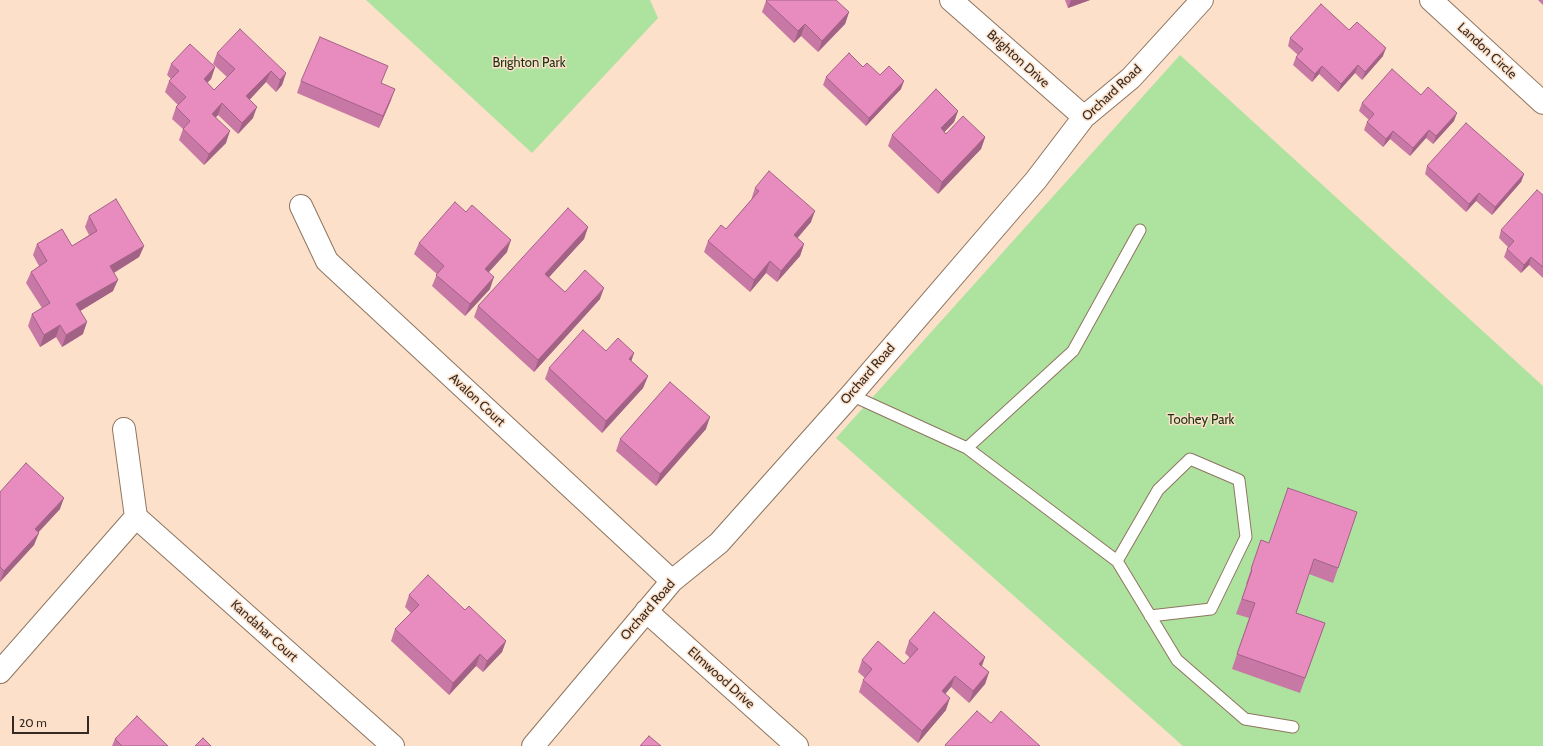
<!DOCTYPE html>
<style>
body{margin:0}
#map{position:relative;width:1543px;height:746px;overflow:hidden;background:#fce0c9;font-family:Cabin,sans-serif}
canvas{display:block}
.scale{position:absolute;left:12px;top:716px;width:77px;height:18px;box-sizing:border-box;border:2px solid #352a22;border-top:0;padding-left:5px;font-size:12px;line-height:14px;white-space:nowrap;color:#352a22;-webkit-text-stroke:3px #fce0c9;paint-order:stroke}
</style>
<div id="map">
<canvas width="1543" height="746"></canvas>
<div class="scale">20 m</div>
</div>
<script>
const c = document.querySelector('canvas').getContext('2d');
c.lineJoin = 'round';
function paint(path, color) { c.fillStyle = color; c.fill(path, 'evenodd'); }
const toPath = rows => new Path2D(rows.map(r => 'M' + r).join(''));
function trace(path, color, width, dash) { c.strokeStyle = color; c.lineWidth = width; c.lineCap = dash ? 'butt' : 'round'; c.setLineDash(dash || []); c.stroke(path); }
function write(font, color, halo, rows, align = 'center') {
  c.font = font + ' Cabin,sans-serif'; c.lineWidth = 3; c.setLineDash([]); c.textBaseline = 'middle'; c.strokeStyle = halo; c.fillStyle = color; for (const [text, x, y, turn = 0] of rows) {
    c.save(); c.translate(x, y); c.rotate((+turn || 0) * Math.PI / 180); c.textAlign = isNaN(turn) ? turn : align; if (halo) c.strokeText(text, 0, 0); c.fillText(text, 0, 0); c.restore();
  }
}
paint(toPath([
 [366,0,650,0,658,18,532,153],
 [1180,55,1543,386,1543,746,1183,746,836,438]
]), '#aee29f');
const service = toPath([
 [851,395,967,448,1117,561,1177,660,1245,719,1293,727],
 [967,448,1073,351,1140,230],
 [1117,561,1158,490,1190,459,1239,480,1246,537,1211,609,1150,616]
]);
const minor = toPath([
 [951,0,1084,117],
 [1431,0,1543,103],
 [301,206,327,261,672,581],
 [124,429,136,517,393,746],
 [646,611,797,746],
 [0,672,136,517],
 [533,746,672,581,719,543,851,395,1036,180,1084,117,1131,78,1202,0]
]);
trace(service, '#8e7560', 13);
trace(minor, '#8e7560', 24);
trace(service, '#fff', 11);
trace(minor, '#fff', 22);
paint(toPath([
 [1065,0,1090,0,1068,8],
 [1538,0,1543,0,1543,5],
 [766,1,849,12,845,24,818,52,801,36,794,43,762,12],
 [1349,30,1383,56,1362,80,1355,73,1338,92,1319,74,1312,82,1293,65,1296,57,1298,55,1288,46,1290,38],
 [217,53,286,73,282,85,276,92,266,82,250,99,253,118,238,134,218,115,216,117,226,143,204,165,179,140,183,129,172,119,176,107,178,105,165,92,169,81,171,79,167,75,171,64,215,67,211,79,207,83,214,90,227,77,213,64],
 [863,67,880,75,901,89,866,126,823,85,826,77],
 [301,81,382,83,391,100,379,128,297,93],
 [1421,95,1454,121,1433,144,1426,138,1410,156,1390,139,1383,147,1364,130,1367,122,1369,120,1359,111,1362,103],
 [958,111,954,122,944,132,946,134,985,138,981,149,938,194,888,146,892,135],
 [1427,166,1524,174,1521,182,1492,215,1476,201,1466,212,1425,174],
 [755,188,811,222,797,238,804,244,800,256,777,282,766,273,750,292,704,252,708,241,726,229,751,200],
 [1543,195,1543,278,1529,265,1521,273,1504,257,1507,249,1508,247,1499,238,1501,230],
 [89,216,144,246,139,257,114,273,113,291,80,311,83,334,62,347,56,337,40,347,28,326,32,314,42,308,26,283,31,272,39,266,33,255,37,244,72,246,89,235,85,227],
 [588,227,584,239,549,277,565,292,600,299,534,372,474,317,478,306],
 [419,243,507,252,488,272,490,289,465,316,432,286,437,274,414,254],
 [606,351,634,353,631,361,648,376,643,388,602,433,545,379,549,368],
 [706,429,656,486,616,451,620,439],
 [0,492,60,509,38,533,34,545,0,582],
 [1357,512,1333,583,1309,574,1296,613,1325,623,1300,693,1232,669,1249,618,1236,614,1247,584,1246,584,1261,540,1269,543],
 [409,595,465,610,506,641,502,652,483,672,476,666,449,695,391,641,395,629,411,613,405,607],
 [909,641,985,657,982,666,989,672,985,684,969,703,951,687,945,694,946,710,918,743,859,692,863,680,865,678,858,672,862,660,904,664,910,658,905,653],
 [115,739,168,746,112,746]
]), '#c878a4');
paint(toPath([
 [1071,0,1090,0,1068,8],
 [849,12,845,24,818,52,822,41],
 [805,24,801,36,794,43,798,31],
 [1386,48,1383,56,1362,80,1365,72],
 [1358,65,1355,73,1338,92,1341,84],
 [1322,66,1319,74,1312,82,1315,74],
 [215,67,211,79,199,91,204,79],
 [271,71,266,82,242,108,246,96],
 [286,73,282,85,276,92,280,80],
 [904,81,901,89,866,126,869,118],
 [395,89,391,100,379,128,383,116],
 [222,103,218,115,208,125,212,114],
 [257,107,253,118,238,134,242,123],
 [958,111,954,122,937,140,941,128],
 [1457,113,1454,121,1433,144,1436,136],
 [1429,130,1426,138,1410,156,1413,148],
 [230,131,226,143,204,165,209,154],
 [1393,131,1390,139,1383,147,1386,139],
 [985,137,981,149,938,194,942,182],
 [1524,174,1521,182,1492,215,1495,207],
 [1479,193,1476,201,1466,212,1469,204],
 [815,211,811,222,790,247,794,235],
 [588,227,584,239,541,286,545,274],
 [511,240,507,252,481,281,485,269],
 [804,244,800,256,777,282,781,271],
 [144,246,139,257,105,278,110,266],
 [1531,257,1529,265,1521,273,1524,265],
 [770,261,766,273,750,292,754,280],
 [494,277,490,289,465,316,470,304],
 [118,280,113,291,72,316,76,304],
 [604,288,600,299,534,372,538,360],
 [87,322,83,334,62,347,66,335],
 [60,325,56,337,40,347,44,335],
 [634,353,630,365,629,359],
 [648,376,643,388,602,433,606,421],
 [710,417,706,429,656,486,660,474],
 [64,498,60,509,30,541,35,529],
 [39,533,34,545,0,582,4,571],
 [506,641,502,652,483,672,487,661],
 [480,654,476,666,449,695,453,683],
 [985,657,981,668,979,664],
 [989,672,985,684,969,703,973,691],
 [955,676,951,687,938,703,942,691],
 [950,698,946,710,918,743,922,731]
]), '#a26286');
const building = toPath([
 [767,0,836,0,849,12,822,41,805,24,798,31,766,1,767,0],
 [1321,4,1349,30,1357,22,1386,48,1365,72,1358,65,1341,84,1322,66,1315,74,1296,57,1303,49,1290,38,1321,4],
 [240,29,286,73,280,80,271,71,246,96,257,107,242,123,222,103,212,114,230,131,209,154,183,129,190,121,176,107,186,97,169,81,179,71,171,64,190,44,215,67,204,79,214,90,235,69,217,53,240,29],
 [320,37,388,66,381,83,395,89,383,116,301,81,320,37],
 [849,53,863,67,867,63,880,75,889,66,904,81,869,118,826,77,849,53],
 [1392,69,1421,95,1428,87,1457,113,1436,136,1429,130,1413,148,1393,131,1386,139,1367,122,1374,114,1362,103,1392,69],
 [936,89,958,111,941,128,946,134,963,116,985,137,942,182,892,135,936,89],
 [1466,123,1524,174,1495,207,1479,193,1469,204,1427,166,1466,123],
 [769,171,815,211,794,235,804,244,781,271,770,261,754,280,708,241,721,225,726,229,759,191,755,188,769,171],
 [1537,190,1543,195,1543,267,1531,257,1524,265,1507,249,1514,241,1501,230,1537,190],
 [116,199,144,246,110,266,118,280,76,304,87,322,66,335,60,325,44,335,32,314,50,303,31,272,47,261,37,244,62,229,72,246,97,231,89,216,116,199],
 [455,202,466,212,472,205,511,240,485,269,494,277,470,304,436,275,444,266,419,243,455,202],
 [568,208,588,227,545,274,565,292,585,270,604,288,538,360,478,306,568,208],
 [583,330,606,351,618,338,634,353,629,359,648,376,606,421,549,368,583,330],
 [670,382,710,417,660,474,620,439,670,382],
 [26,463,64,498,35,529,39,533,4,571,0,567,0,492,26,463],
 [1288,488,1357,512,1338,568,1314,559,1296,613,1325,623,1305,678,1237,654,1255,603,1242,599,1252,570,1251,569,1261,540,1269,543,1288,488],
 [428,575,465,610,469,606,506,641,487,661,480,654,453,683,395,629,419,605,409,595,428,575],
 [934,612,985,657,979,664,989,672,973,691,955,676,942,691,950,698,922,731,863,680,872,669,862,660,878,641,904,664,918,649,909,641,934,612],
 [977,711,991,723,1001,711,1040,746,946,746,945,745,977,711],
 [137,716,168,746,122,746,115,739,137,716],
 [649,736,661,746,640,746,649,736],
 [203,738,211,746,195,746,203,738]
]);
paint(building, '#e88cbf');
trace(building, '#a26286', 1);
write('13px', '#352a22', '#fce0c9', [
 ["Landon Circle",1487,51,43],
 ["Brighton Drive",1018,59,42],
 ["Orchard Road",1112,93,-43],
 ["Orchard Road",868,374,-49],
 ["Avalon Court",477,400,43],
 ["Orchard Road",648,610,-49],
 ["Kandahar Court",264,631,42],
 ["Elmwood Drive",721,678,42]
]);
write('13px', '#183110', '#fce0c9', [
 ["Brighton Park",529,63],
 ["Toohey Park",1201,420]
]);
</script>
